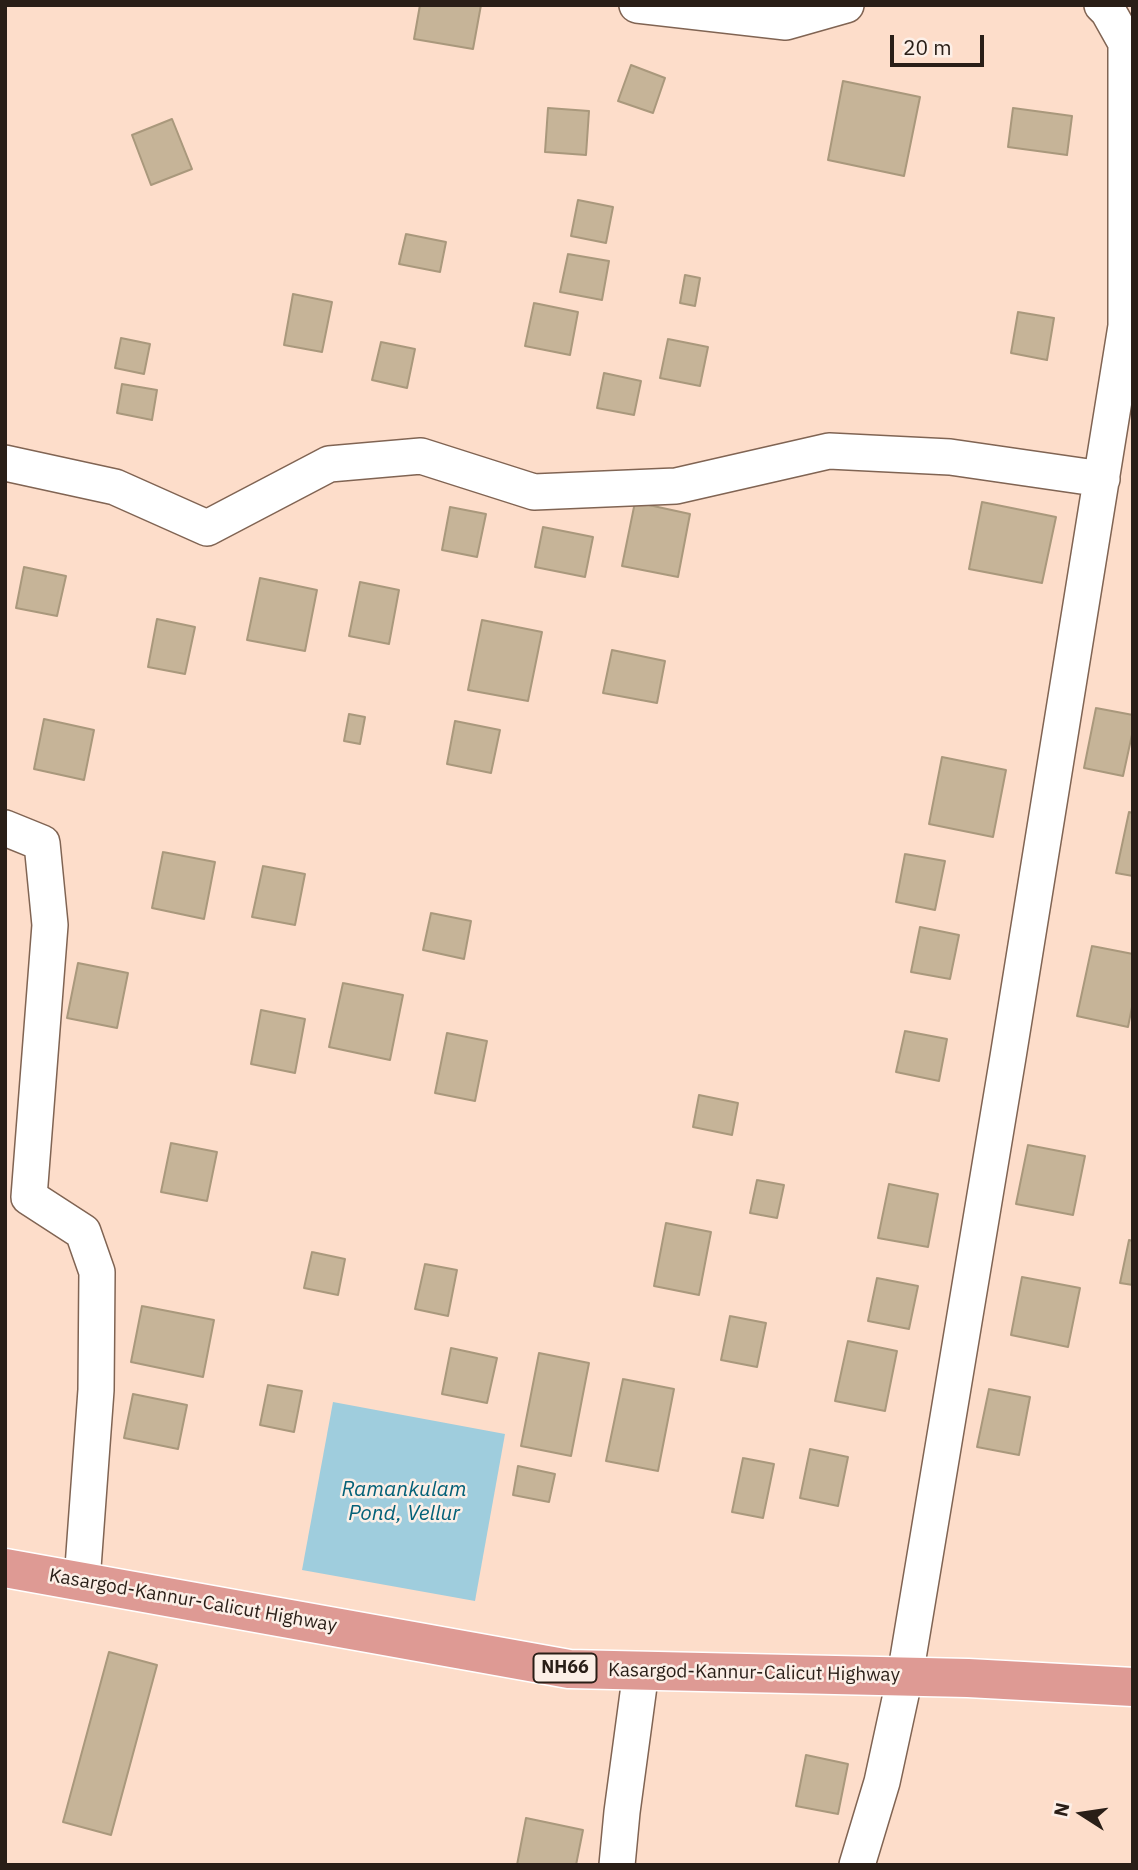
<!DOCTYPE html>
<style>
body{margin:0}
#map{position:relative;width:1138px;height:1870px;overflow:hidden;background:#fdddca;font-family:"IBM Plex Sans",sans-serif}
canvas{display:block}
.frame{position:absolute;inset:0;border:7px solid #291e17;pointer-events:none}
.north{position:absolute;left:1047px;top:1779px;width:70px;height:70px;-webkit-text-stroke:5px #fcefe7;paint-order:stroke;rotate:282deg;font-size:19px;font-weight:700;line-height:28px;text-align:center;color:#291e17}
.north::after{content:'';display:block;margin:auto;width:24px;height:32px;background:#291e17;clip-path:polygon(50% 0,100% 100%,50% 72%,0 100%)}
.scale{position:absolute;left:890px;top:35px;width:94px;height:32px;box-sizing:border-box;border:4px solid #291e17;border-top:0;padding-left:9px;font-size:21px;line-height:24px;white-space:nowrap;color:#291e17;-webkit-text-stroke:5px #fcefe7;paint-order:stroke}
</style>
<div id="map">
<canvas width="1138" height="1870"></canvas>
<div class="frame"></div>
<div class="north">N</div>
<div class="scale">20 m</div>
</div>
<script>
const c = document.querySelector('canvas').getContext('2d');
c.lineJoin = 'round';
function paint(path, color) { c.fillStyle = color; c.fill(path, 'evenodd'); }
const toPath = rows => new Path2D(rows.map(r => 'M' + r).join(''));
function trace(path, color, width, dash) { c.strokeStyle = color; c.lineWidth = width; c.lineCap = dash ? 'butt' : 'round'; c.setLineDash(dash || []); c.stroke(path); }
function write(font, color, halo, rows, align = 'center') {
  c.font = font + ' "IBM Plex Sans",sans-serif'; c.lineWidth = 5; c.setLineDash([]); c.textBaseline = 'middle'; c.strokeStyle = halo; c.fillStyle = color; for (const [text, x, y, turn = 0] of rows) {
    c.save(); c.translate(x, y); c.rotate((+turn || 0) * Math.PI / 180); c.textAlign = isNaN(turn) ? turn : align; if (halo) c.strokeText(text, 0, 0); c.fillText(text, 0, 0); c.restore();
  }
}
paint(toPath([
 [333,1402,505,1434,475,1601,302,1570]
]), '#9fcddd');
const building = toPath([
 [420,5,481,5,473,49,414,39,420,5],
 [631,65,665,78,653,113,618,101,631,65],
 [843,81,920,97,904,176,828,160,843,81],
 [548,108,589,111,586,155,545,152,548,108],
 [1013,108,1072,116,1067,155,1008,147,1013,108],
 [172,119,192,169,151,185,132,135,172,119],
 [578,200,613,207,606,243,571,236,578,200],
 [406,234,446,242,440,272,399,264,406,234],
 [568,254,609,261,602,300,560,292,568,254],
 [685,275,700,278,695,306,680,303,685,275],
 [293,294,332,302,322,352,284,345,293,294],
 [534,303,578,312,570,355,525,346,534,303],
 [1018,312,1054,318,1047,360,1011,353,1018,312],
 [121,338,150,344,144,374,115,368,121,338],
 [668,339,708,347,700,386,660,378,668,339],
 [381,342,415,349,407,388,372,380,381,342],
 [604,373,641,381,634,415,597,408,604,373],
 [122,384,157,390,152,420,117,413,122,384],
 [635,502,690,514,678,577,622,566,635,502],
 [982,502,1056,517,1042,583,969,569,982,502],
 [450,507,486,514,477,557,442,550,450,507],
 [543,527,593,537,585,577,535,567,543,527],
 [24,567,66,576,57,616,16,608,24,567],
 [260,578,317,590,305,651,247,640,260,578],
 [360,582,399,590,389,644,349,636,360,582],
 [157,619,195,627,185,674,148,667,157,619],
 [482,620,542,632,528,701,468,690,482,620],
 [612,650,665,661,657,703,603,693,612,650],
 [1096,708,1133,715,1133,730,1123,776,1084,768,1096,708],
 [349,714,365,717,360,744,344,741,349,714],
 [44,719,94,730,84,780,34,769,44,719],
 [455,721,500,730,491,773,447,764,455,721],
 [942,757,1006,770,993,837,929,824,942,757],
 [1129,812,1133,813,1133,876,1116,873,1129,812],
 [163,852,215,862,204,919,152,908,163,852],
 [905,854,945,861,935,910,896,902,905,854],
 [263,866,305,874,295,925,252,917,263,866],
 [431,913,471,921,464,959,423,950,431,913],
 [920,927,959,935,950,979,911,972,920,927],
 [1092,946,1133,954,1133,1002,1128,1027,1077,1016,1092,946],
 [78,963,128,973,117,1028,67,1018,78,963],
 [343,983,403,995,390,1060,329,1047,343,983],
 [261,1010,305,1019,295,1073,251,1064,261,1010],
 [905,1031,947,1039,939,1081,896,1072,905,1031],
 [447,1033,487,1041,475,1101,435,1093,447,1033],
 [699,1095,738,1103,732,1135,693,1127,699,1095],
 [171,1143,217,1152,207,1201,161,1192,171,1143],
 [1028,1145,1085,1156,1073,1215,1016,1204,1028,1145],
 [757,1180,784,1185,777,1218,750,1213,757,1180],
 [889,1184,938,1194,928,1247,878,1238,889,1184],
 [666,1223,711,1232,699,1295,654,1286,666,1223],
 [1129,1240,1133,1241,1133,1285,1120,1283,1129,1240],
 [312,1252,345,1259,338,1295,304,1288,312,1252],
 [425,1264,457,1270,448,1316,415,1309,425,1264],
 [1022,1277,1080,1288,1068,1347,1011,1335,1022,1277],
 [877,1278,918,1286,909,1329,868,1321,877,1278],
 [142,1306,214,1320,203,1377,131,1362,142,1306],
 [730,1316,766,1323,757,1367,721,1360,730,1316],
 [848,1341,897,1351,885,1411,835,1401,848,1341],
 [451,1348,497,1358,487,1403,442,1394,451,1348],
 [539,1353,589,1363,571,1456,521,1446,539,1353],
 [623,1379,674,1389,658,1471,606,1461,623,1379],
 [268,1385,302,1391,294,1432,260,1425,268,1385],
 [989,1389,1030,1397,1019,1455,977,1447,989,1389],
 [133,1394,187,1405,178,1449,124,1438,133,1394],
 [810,1449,848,1457,838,1506,800,1498,810,1449],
 [743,1458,774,1464,763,1518,732,1512,743,1458],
 [518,1466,555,1474,549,1502,513,1495,518,1466],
 [109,1652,157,1665,111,1835,63,1822,109,1652],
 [806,1755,848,1764,838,1814,796,1806,806,1755],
 [526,1818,583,1830,576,1865,517,1865,526,1818]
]);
paint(building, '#c6b498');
trace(building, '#a9987c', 2);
const minor = toPath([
 [637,5,786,22,846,5],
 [5,463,115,487,207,528,329,464,421,456,534,492,676,486,829,451,950,457,1102,479],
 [5,828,42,843,50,925,29,1197,83,1232,97,1272,96,1390,82,1581],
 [617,1865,622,1812,641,1671],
 [857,1865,882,1782,905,1676,1008,1057,1126,326,1126,43,1108,11,1102,5]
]);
const trunk = toPath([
 [5,1568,569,1669,968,1678,1133,1687]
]);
trace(minor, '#806453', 38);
trace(trunk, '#fff', 41);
trace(minor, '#fff', 35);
trace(trunk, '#de9a94', 38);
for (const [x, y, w] of [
 [565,1668,63]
]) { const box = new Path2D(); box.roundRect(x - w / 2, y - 14.5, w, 29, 5); c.fillStyle = '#fcefe7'; c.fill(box); trace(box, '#291e17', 2); }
write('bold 18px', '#291e17', null, [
 ["NH66",565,1668]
]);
write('19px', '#291e17', '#fcefe7', [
 ["Kasargod-Kannur-Calicut Highway",193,1601,10],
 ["Kasargod-Kannur-Calicut Highway",754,1673,1]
]);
write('italic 21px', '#046178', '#fcefe7', [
 ["Ramankulam",404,1490],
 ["Pond, Vellur",404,1514]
]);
</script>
